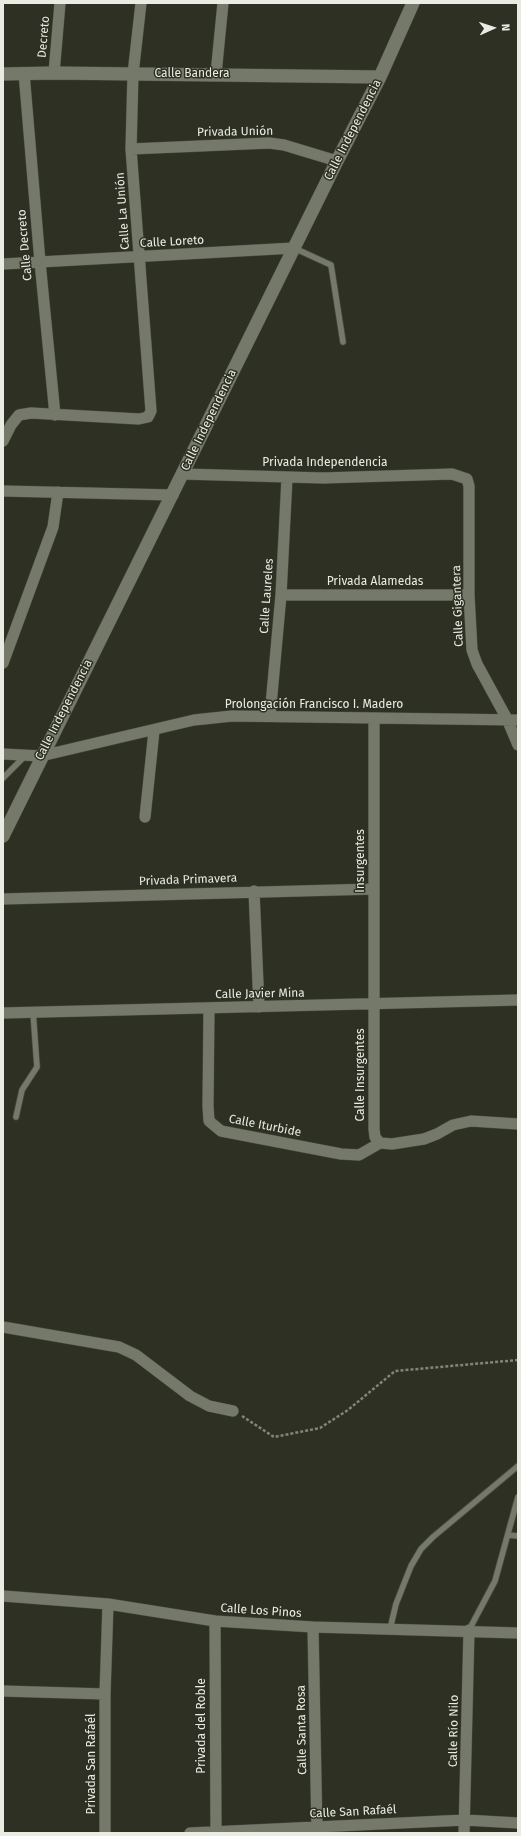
<!DOCTYPE html>
<meta charset="utf-8">
<style>
body{margin:0}
#map{position:relative;width:521px;height:1836px;overflow:hidden;background:#2d3023;font-family:"Fira Sans",sans-serif}
canvas{display:block}
.frame{position:absolute;inset:0;border:4px solid #eaece3;pointer-events:none}
.north{position:absolute;left:473px;top:8px;width:40px;height:40px;-webkit-text-stroke:3px #2d3023;paint-order:stroke;rotate:87deg;font-size:11px;font-weight:700;line-height:16px;text-align:center;color:#eaece3}
.north::after{content:'';display:block;margin:auto;width:14px;height:18px;background:#eaece3;clip-path:polygon(50% 0,100% 100%,50% 72%,0 100%)}
</style>
<div id="map">
<canvas width="521" height="1836"></canvas>
<div class="frame"></div>
<div class="north">N</div>
</div>
<script>
const c = document.querySelector('canvas').getContext('2d');
c.lineJoin = 'round';
const toPath = rows => new Path2D(rows.map(r => 'M' + r).join(''));
function trace(path, color, width, dash) { c.strokeStyle = color; c.lineWidth = width; c.lineCap = dash ? 'butt' : 'round'; c.setLineDash(dash || []); c.stroke(path); }
function write(font, color, halo, rows, align = 'center') {
  c.font = font + ' "Fira Sans",sans-serif'; c.lineWidth = 3; c.setLineDash([]); c.textBaseline = 'middle'; c.strokeStyle = halo; c.fillStyle = color; for (const [text, x, y, turn = 0] of rows) {
    c.save(); c.translate(x, y); c.rotate((+turn || 0) * Math.PI / 180); c.textAlign = isNaN(turn) ? turn : align; if (halo) c.strokeText(text, 0, 0); c.fillText(text, 0, 0); c.restore();
  }
}
const service = toPath([
 [294,248,331,265,343,342],
 [3,778,26,755],
 [16,1117,22,1090,37,1067,33,1011],
 [508,1535,518,1536],
 [390,1629,396,1604,411,1566,421,1549,433,1537,518,1466],
 [469,1630,495,1581,518,1497]
]);
const minor = toPath([
 [24,73,40,262,55,415],
 [54,73,60,3],
 [216,74,223,3],
 [131,149,269,143,284,145,337,161],
 [3,264,294,248],
 [3,441,11,425,19,415,31,413,139,419,148,417,151,411,131,149,133,74,141,3],
 [183,474,323,478,452,474,467,479,469,486,469,595,472,650,477,664,507,719,518,745],
 [3,491,173,495],
 [281,595,469,595],
 [3,663,53,527,58,492],
 [270,716,281,595,287,478],
 [374,718,374,1129,375,1137,380,1143],
 [3,754,41,756,194,720,232,716,518,720],
 [145,817,154,731],
 [254,891,259,1007],
 [3,899,374,889],
 [209,1008,208,1106,209,1121,221,1131,341,1154,359,1155,380,1143],
 [3,1013,518,1000],
 [380,1143,392,1144,424,1139,437,1134,453,1125,471,1121,518,1124],
 [3,1327,119,1347,136,1355,190,1396,209,1406,233,1411],
 [3,1596,108,1604,215,1621,313,1627,518,1633],
 [215,1621,216,1832],
 [313,1627,317,1833],
 [3,1691,105,1694],
 [105,1833,105,1694,108,1604],
 [190,1833,465,1820,518,1823],
 [464,1833,469,1630]
]);
const tertiary = toPath([
 [3,74,54,73,380,77],
 [3,836,337,161,380,77,413,3]
]);
trace(service, '#494b40', 7);
trace(minor, '#494b40', 12);
trace(tertiary, '#494b40', 14);
trace(toPath([
 [242,1416,274,1437,320,1428,348,1410,395,1371,518,1360]
]), '#82857a', 2.5, [3, 2]);
trace(service, '#757969', 5.5);
trace(minor, '#757969', 11);
trace(tertiary, '#757969', 13);
write('12px', '#eaece3', '#2d3023', [
 ["Decreto",44,37,-85],
 ["Calle Bandera",192,74],
 ["Calle Independencia",353,130,-63],
 ["Privada Unión",235,132,-1],
 ["Calle La Unión",123,211,-94],
 ["Calle Loreto",172,242,-3],
 ["Calle Decreto",25,245,-95],
 ["Calle Independencia",209,420,-64],
 ["Privada Independencia",325,463],
 ["Privada Alamedas",375,582],
 ["Calle Laureles",267,596,-86],
 ["Calle Gigantera",458,606,-92],
 ["Prolongación Francisco I. Madero",314,705],
 ["Calle Independencia",64,710,-63],
 ["Insurgentes",361,861,-90],
 ["Privada Primavera",188,880,-2],
 ["Calle Javier Mina",260,994,-1],
 ["Calle Insurgentes",361,1075,-90],
 ["Calle Iturbide",265,1126,11],
 ["Calle Los Pinos",261,1611,4],
 ["Privada del Roble",202,1726,-90],
 ["Calle Santa Rosa",302,1730,-91],
 ["Calle Río Nilo",454,1731,-89],
 ["Privada San Rafaél",92,1764,-90],
 ["Calle San Rafaél",353,1812,-3]
]);
</script>
